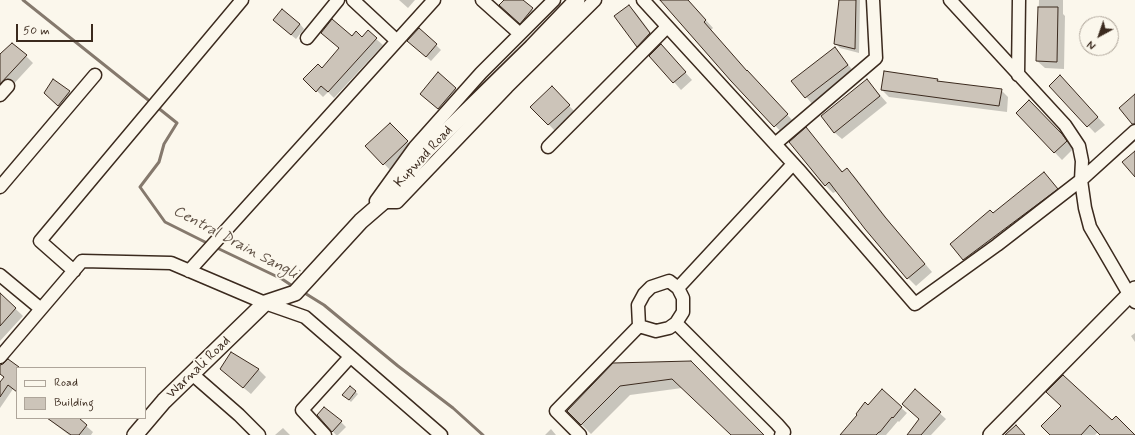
<!DOCTYPE html>
<style>
body{margin:0}
#map{position:relative;width:1135px;height:435px;overflow:hidden;background:#fbf7ec;font-family:Mynerve,sans-serif}
canvas{display:block}
.legend{position:absolute;left:16px;top:367px;width:130px;height:52px;box-sizing:border-box;background:#fbf7ec;border:1px solid #aea59a;margin:0;padding:5px 7px;list-style:none;font-size:12px;color:#3b2a1e}
.legend li{display:flex;align-items:center;gap:8px;height:20px}
.legend b{width:20px;border:1px solid #aea59a}
.north{position:absolute;left:1079px;top:16px;width:40px;height:40px;box-sizing:border-box;background:#fbf7ec;border:1px solid #aea59a;border-radius:50%;rotate:220deg;font-size:11px;font-weight:700;line-height:16px;text-align:center;color:#3b2a1e}
.north::after{content:'';display:block;margin:auto;width:14px;height:18px;background:#3b2a1e;clip-path:polygon(50% 0,100% 100%,50% 72%,0 100%)}
.scale{position:absolute;left:16px;top:24px;width:77px;height:18px;box-sizing:border-box;border:2px solid #3b2a1e;border-top:0;padding-left:5px;font-size:12px;line-height:14px;white-space:nowrap;color:#3b2a1e;-webkit-text-stroke:3px #fbf7ec;paint-order:stroke}
</style>
<div id="map">
<canvas width="1135" height="435"></canvas>
<ul class="legend">
<li><b style="height:5px;background:#fbf7ec"></b>Road</li>
<li><b style="height:11px;background:#ccc4b9"></b>Building</li>
</ul>
<div class="north">N</div>
<div class="scale">50 m</div>
</div>
<script>
const c = document.querySelector('canvas').getContext('2d');
c.lineJoin = 'round';
function paint(path, color) { c.fillStyle = color; c.fill(path, 'evenodd'); }
const toPath = rows => new Path2D(rows.map(r => 'M' + r).join(''));
function trace(path, color, width, dash) { c.strokeStyle = color; c.lineWidth = width; c.lineCap = dash ? 'butt' : 'round'; c.setLineDash(dash || []); c.stroke(path); }
function write(font, color, halo, rows, align = 'center') {
  c.font = font + ' Mynerve,sans-serif'; c.lineWidth = 3.5; c.setLineDash([]); c.textBaseline = 'middle'; c.strokeStyle = halo; c.fillStyle = color; for (const [text, x, y, turn = 0] of rows) {
    c.save(); c.translate(x, y); c.rotate((+turn || 0) * Math.PI / 180); c.textAlign = isNaN(turn) ? turn : align; if (halo) c.strokeText(text, 0, 0); c.fillText(text, 0, 0); c.restore();
  }
}
paint(toPath([
 [399,0,415,0,408,8],
 [505,0,521,0,539,16,527,30,508,12],
 [662,0,688,0,713,28,711,30,747,72,794,122,782,133],
 [840,0,860,0,859,53,840,48,835,43],
 [1039,0,1063,0,1063,14,1065,16,1064,69,1045,68,1037,61],
 [629,6,636,13,657,41,644,54,637,46],
 [300,24,304,29,296,39,279,25],
 [368,32,383,45,334,98,328,92,323,97,305,79,322,69,352,37,362,38],
 [413,45,436,45,441,50,431,61],
 [835,49,855,73,813,105,793,81],
 [668,53,692,80,681,90,674,82],
 [0,55,26,56,33,63,8,90,0,82],
 [867,80,887,103,842,139,834,132],
 [937,80,940,82,1001,90,1008,97,1007,112,889,97,882,90],
 [1067,84,1105,125,1095,133,1050,86],
 [455,88,463,96,446,116,429,101],
 [552,88,576,113,556,132,532,107],
 [69,92,74,96,63,110,46,93],
 [1029,101,1069,142,1073,149,1062,160,1017,113],
 [390,124,414,149,391,171,367,146],
 [806,129,843,172,847,169,855,177,893,226,932,272,916,286,908,278,837,191,833,193,825,185],
 [1044,173,1064,196,971,267,951,244,993,214],
 [0,294,23,316,0,341],
 [1135,333,1135,342,1131,336],
 [231,354,259,370,266,377,251,394,221,369],
 [690,362,763,435,732,435,682,388,630,395,591,434,568,411,613,364],
 [14,364,19,368,17,368,17,392,13,389,0,408,0,383,5,378,0,374,0,366],
 [350,387,358,394,351,402,344,395],
 [882,391,907,413,899,422,898,421,886,435,842,435],
 [915,391,946,419,931,435,908,435,920,419],
 [318,415,341,422,346,427,338,435,336,435],
 [47,418,77,418,93,432,91,435,69,435],
 [1112,421,1135,435,1101,435,1098,432,1095,435,1051,435,1043,426],
 [283,428,290,435,275,435],
 [551,429,556,435,545,435]
]), '#0003');
trace(toPath([
 [23,0,152,103],
 [157,107,177,123,164,144,159,162,140,187,165,222,209,244],
 [215,247,282,279,294,287],
 [303,292,324,305,398,366,453,408,483,435]
]), '#85796d', 3);
const building = toPath([
 [504,0,523,0,533,8,520,24,499,5,504,0],
 [660,0,688,0,706,20,704,22,747,71,747,70,788,114,774,127,731,81,660,0],
 [839,0,856,0,855,49,834,44,839,0],
 [629,5,650,33,637,47,614,16,629,5],
 [1038,7,1058,7,1057,62,1036,61,1038,7],
 [282,9,300,24,291,35,273,20,282,9],
 [332,19,352,36,356,31,362,37,368,30,377,38,328,92,321,86,316,92,303,79,318,64,322,68,339,48,321,33,332,19],
 [419,28,437,44,426,57,407,41,419,28],
 [12,43,27,55,0,84,0,54,12,43],
 [661,44,686,72,673,83,649,56,661,44],
 [835,47,848,65,805,98,791,81,835,47],
 [884,71,938,79,937,81,1002,89,999,106,881,90,884,71],
 [438,72,456,88,438,109,420,94,438,72],
 [1060,75,1098,117,1087,127,1049,86,1060,75],
 [53,79,70,91,58,106,44,93,53,79],
 [867,79,880,96,834,133,821,116,867,79],
 [552,86,570,105,548,125,530,107,552,86],
 [1135,94,1135,124,1132,124,1119,108,1135,94],
 [1029,100,1062,134,1067,141,1054,153,1016,113,1029,100],
 [390,123,408,141,383,165,365,146,390,123],
 [806,127,842,172,847,168,885,217,925,264,907,279,865,229,829,182,825,186,789,142,806,127],
 [1135,151,1135,177,1122,162,1135,151],
 [1044,172,1058,189,963,260,950,244,990,210,993,213,1044,172],
 [0,293,16,308,0,326,0,293],
 [231,352,259,369,243,388,220,369,231,352],
 [8,359,19,367,17,368,17,392,8,385,0,397,0,382,4,377,0,374,0,365,3,364,8,359],
 [691,361,764,435,731,435,672,379,620,386,581,425,567,411,613,363,691,361],
 [1063,375,1112,420,1116,416,1135,435,1100,435,1090,425,1081,435,1050,435,1041,426,1061,406,1046,392,1063,375],
 [350,386,356,391,349,400,342,395,350,386],
 [882,389,902,407,893,418,892,417,880,432,879,432,876,435,840,435,857,415,856,414,865,402,868,405,882,389],
 [915,389,941,412,921,435,907,435,919,419,902,404,915,389],
 [324,407,342,421,332,432,317,415,324,407],
 [47,418,79,418,87,425,79,435,71,435,47,418],
 [1016,425,1025,435,1005,435,1016,425]
]);
paint(building, '#ccc4b9');
trace(building, '#3b2a1e', 1);
const minor = toPath([
 [353,0,397,41],
 [482,0,520,34],
 [643,0,798,169,915,304,997,245,1081,180,1135,131],
 [950,0,1065,125,1079,146,1082,161,1081,180,1085,208,1090,227,1129,294,1135,302],
 [307,38,338,0],
 [1018,75,1019,0],
 [0,95,8,86],
 [775,144,876,58,873,0],
 [548,147,667,27],
 [0,187,95,75],
 [376,201,415,147,481,73,554,0],
 [383,202,397,202,507,87,595,0],
 [74,271,40,241,242,0],
 [189,271,434,0],
 [0,275,41,309],
 [678,288,793,164],
 [639,326,656,331,669,328,676,323],
 [0,357,82,261,171,263,265,303,305,317,441,435],
 [192,374,239,415,259,435],
 [325,435,302,410,350,357],
 [580,435,556,411,639,326,638,305,644,294,651,287,669,281,678,288,683,298,683,312,676,323,777,424,784,432,781,435]
]);
const major = toPath([
 [135,435,164,401,265,303,295,293,361,221,383,202,426,151,532,47,577,0],
 [991,435,1135,289]
]);
trace(minor, '#3b2a1e', 15);
trace(major, '#3b2a1e', 18);
trace(minor, '#fbf7ec', 12);
trace(major, '#fbf7ec', 15);
write('14px', '#3b2a1e', '#fbf7ec', [
 ["Kupwad Road",424,157,-47],
 ["Warnali Road",199,368,-44]
]);
write('italic 15px', '#605246', '#fbf7ec', [
 ["Central Drain Sangli",235,243,28]
]);
</script>
